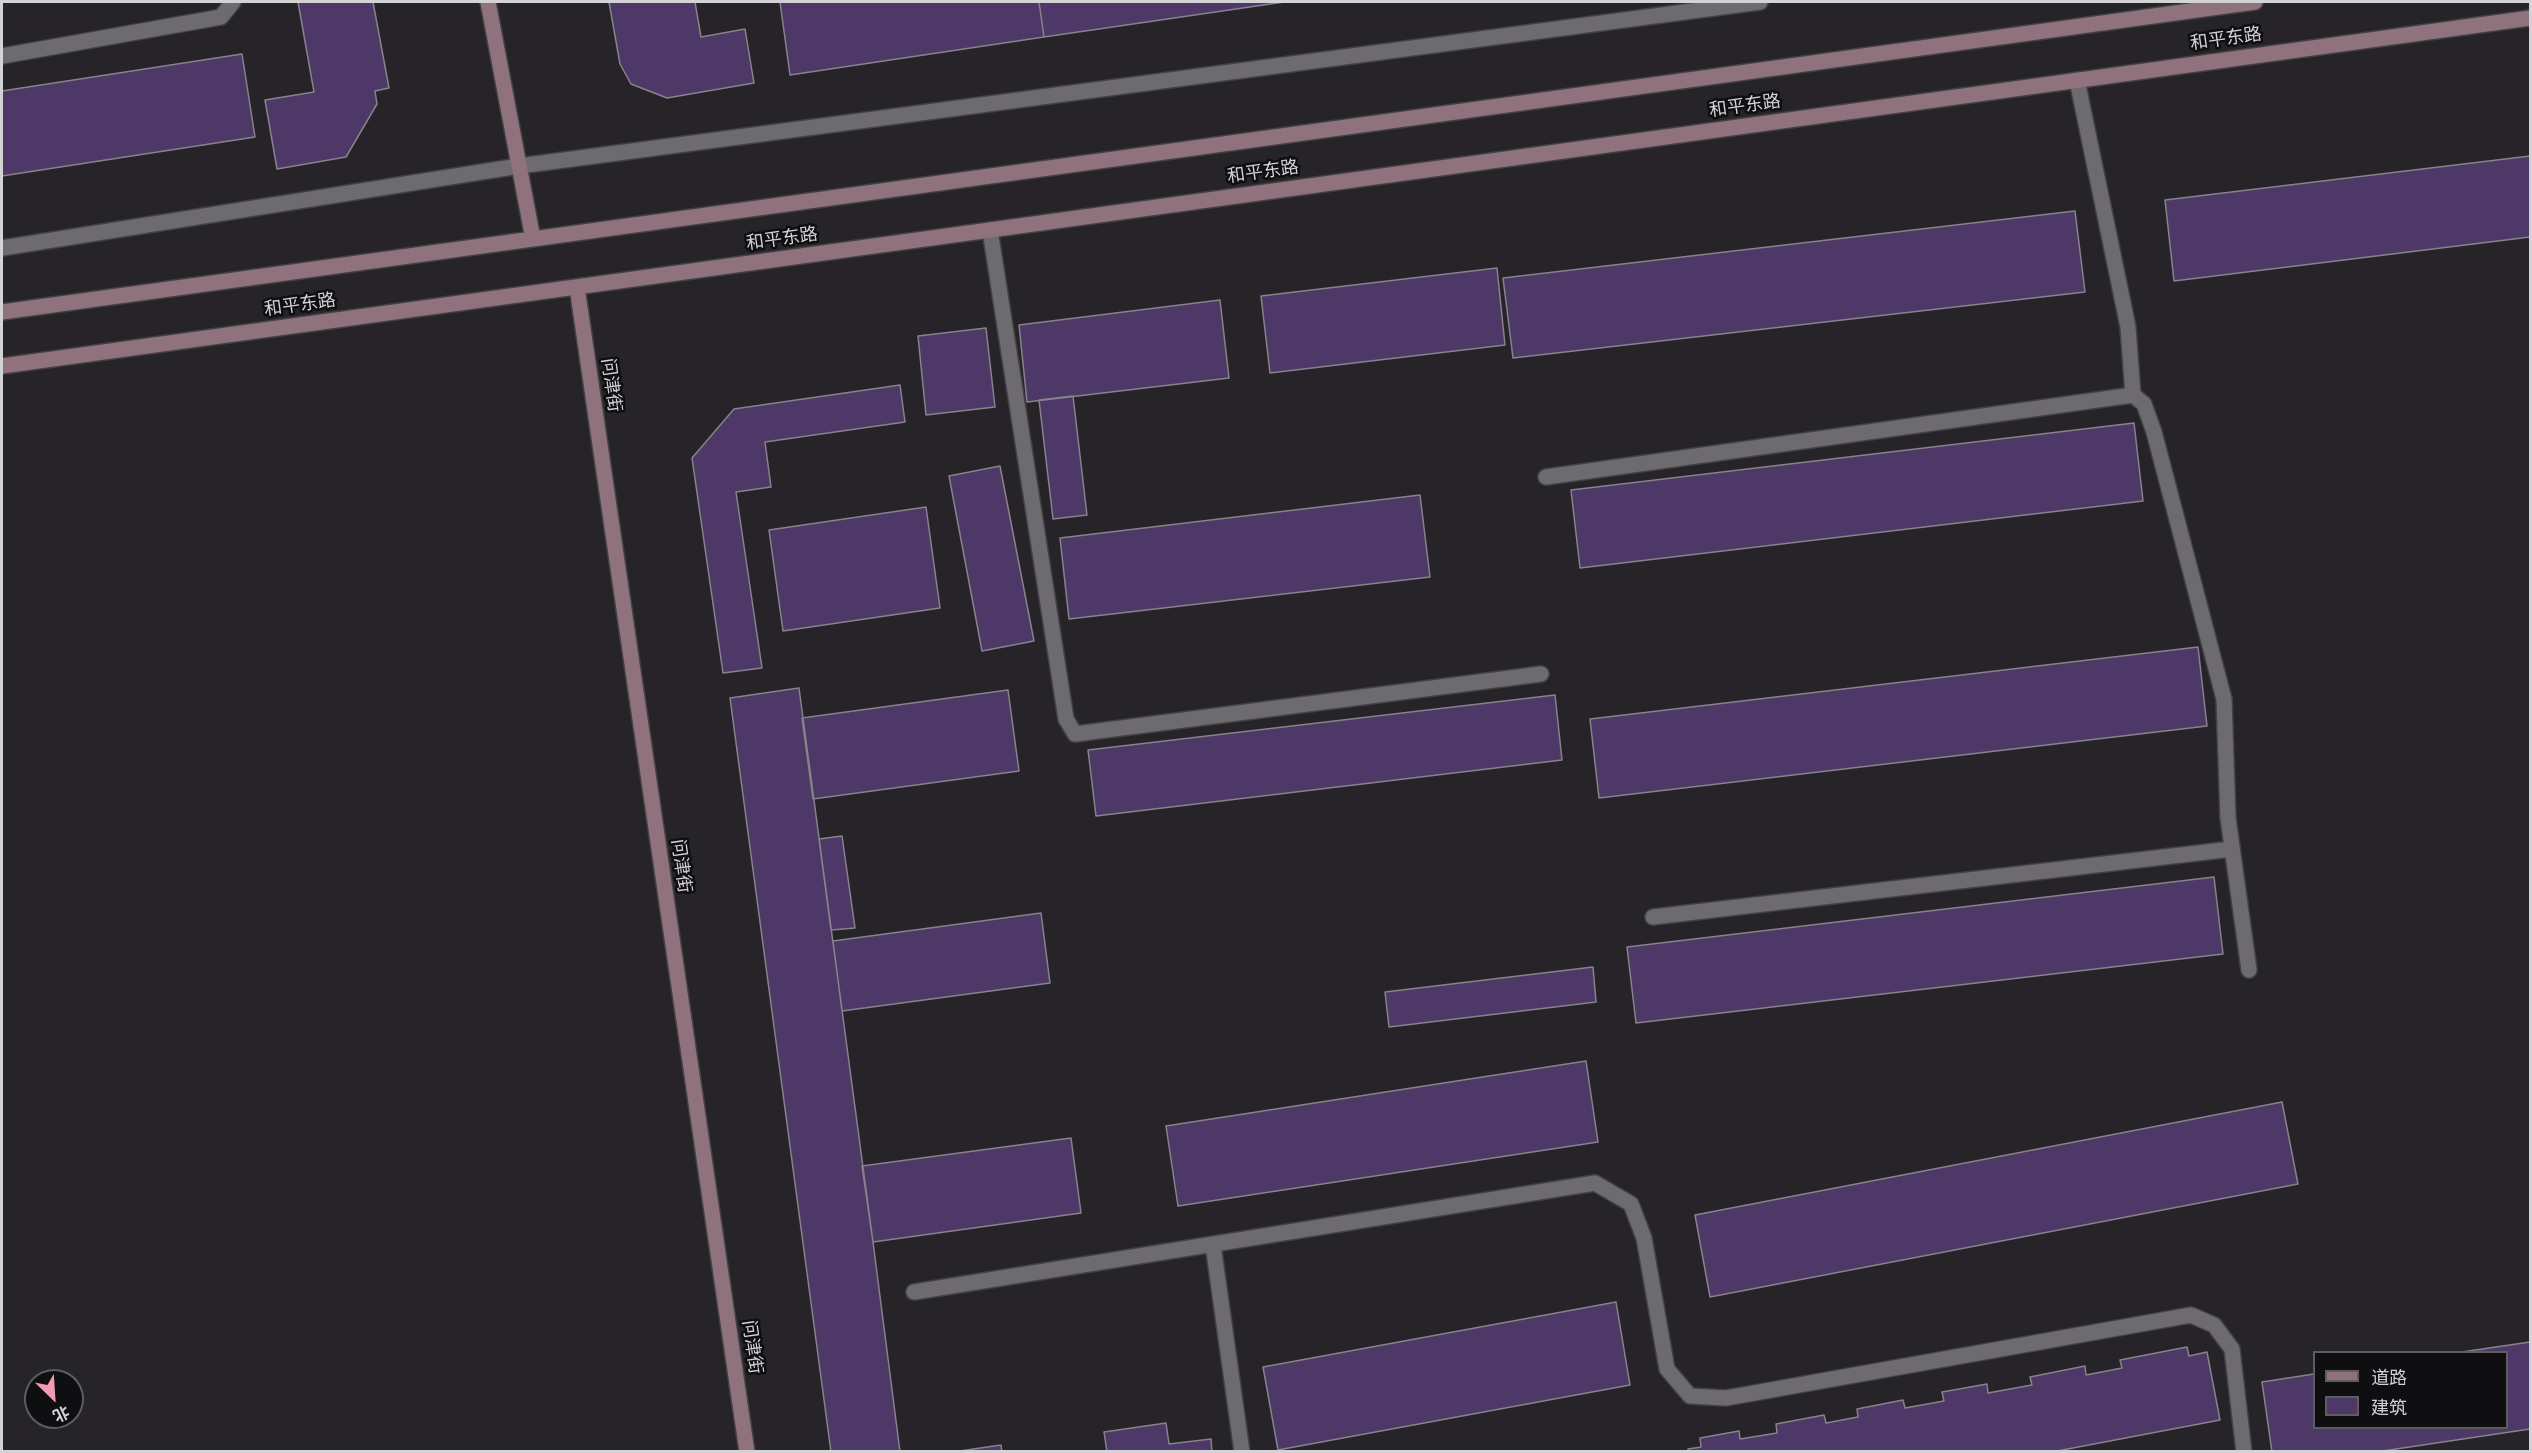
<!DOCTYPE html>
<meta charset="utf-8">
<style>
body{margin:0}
#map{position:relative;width:2532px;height:1453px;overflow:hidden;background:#262429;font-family:Montserrat,"Noto Sans SC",sans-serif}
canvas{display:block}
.frame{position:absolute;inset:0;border:3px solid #d3d2d5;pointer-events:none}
.legend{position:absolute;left:2313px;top:1351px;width:195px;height:78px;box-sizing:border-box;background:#0f0e10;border:2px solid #5d5c5f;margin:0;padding:8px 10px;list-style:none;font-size:18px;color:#d3d2d5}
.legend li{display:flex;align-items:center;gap:12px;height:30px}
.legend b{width:30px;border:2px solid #5d5c5f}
.north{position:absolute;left:24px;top:1369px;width:60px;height:60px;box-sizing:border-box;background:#0f0e10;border:2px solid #5d5c5f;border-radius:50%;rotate:155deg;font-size:16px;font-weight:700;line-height:24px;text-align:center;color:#d3d2d5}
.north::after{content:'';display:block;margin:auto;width:21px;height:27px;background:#f19ab2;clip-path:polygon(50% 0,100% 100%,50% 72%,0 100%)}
</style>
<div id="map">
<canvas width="2532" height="1453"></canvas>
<div class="frame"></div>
<ul class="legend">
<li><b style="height:8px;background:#90727c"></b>道路</li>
<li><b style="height:16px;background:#4e3868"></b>建筑</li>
</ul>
<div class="north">北</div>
</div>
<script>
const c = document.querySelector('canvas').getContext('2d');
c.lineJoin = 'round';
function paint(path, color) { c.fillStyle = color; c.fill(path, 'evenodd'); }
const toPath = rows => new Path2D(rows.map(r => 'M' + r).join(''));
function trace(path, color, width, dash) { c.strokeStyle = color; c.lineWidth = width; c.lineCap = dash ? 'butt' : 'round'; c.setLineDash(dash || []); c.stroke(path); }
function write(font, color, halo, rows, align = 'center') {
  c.font = font + ' Montserrat,"Noto Sans SC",sans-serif'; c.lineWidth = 5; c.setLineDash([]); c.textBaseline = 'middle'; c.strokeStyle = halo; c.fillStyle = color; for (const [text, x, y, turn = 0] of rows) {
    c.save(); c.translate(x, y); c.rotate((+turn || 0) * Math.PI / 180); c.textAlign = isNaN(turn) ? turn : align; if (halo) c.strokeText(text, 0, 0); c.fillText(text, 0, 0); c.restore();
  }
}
const building = toPath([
 [298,2,373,2,389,88,375,91,377,104,346,157,277,169,265,100,314,92,298,2],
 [609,2,695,2,701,37,745,29,754,83,667,98,631,84,620,64,609,2],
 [780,2,1039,2,1044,37,790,75,780,2],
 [1039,2,1284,2,1044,37,1039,2],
 [242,54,255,137,2,176,2,91,242,54],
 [2530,156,2530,237,2174,281,2165,200,2530,156],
 [2075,211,2085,292,1513,358,1503,278,2075,211],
 [1497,268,1505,345,1270,373,1261,296,1497,268],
 [1220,300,1229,378,1027,402,1019,325,1220,300],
 [986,328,995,407,926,415,918,336,986,328],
 [900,385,905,422,765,442,771,487,736,492,762,668,723,673,692,458,734,409,900,385],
 [1073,396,1087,515,1053,519,1039,400,1073,396],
 [2134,423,2143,501,1580,568,1571,490,2134,423],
 [1000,466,1034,641,982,651,949,476,1000,466],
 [1420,495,1430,577,1069,619,1060,538,1420,495],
 [926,507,940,608,783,631,769,530,926,507],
 [2198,647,2207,726,1599,798,1590,719,2198,647],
 [799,688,873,1242,900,1452,831,1452,730,698,799,688],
 [1008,690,1019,771,813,799,802,718,1008,690],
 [1555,695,1562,760,1096,816,1088,750,1555,695],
 [842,836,855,928,831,930,819,839,842,836],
 [2214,877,2223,954,1636,1023,1627,947,2214,877],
 [1041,913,1050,983,842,1011,833,941,1041,913],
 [1593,967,1596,1002,1389,1027,1385,992,1593,967],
 [1586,1061,1598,1142,1178,1206,1166,1126,1586,1061],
 [2282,1102,2298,1184,1710,1297,1695,1215,2282,1102],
 [1071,1138,1081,1213,873,1242,862,1166,1071,1138],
 [1616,1302,1630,1385,1278,1450,1263,1367,1616,1302],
 [2530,1342,2530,1429,2376,1452,2272,1452,2262,1382,2314,1374,2314,1428,2506,1428,2506,1352,2462,1352,2530,1342],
 [2187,1347,2189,1356,2207,1352,2220,1420,2052,1452,1688,1452,1688,1449,1701,1447,1700,1438,1739,1431,1740,1439,1777,1433,1776,1424,1824,1415,1826,1423,1858,1417,1857,1409,1903,1400,1905,1408,1944,1401,1942,1392,1987,1384,1988,1393,2032,1385,2030,1377,2085,1366,2086,1375,2122,1368,2120,1360,2187,1347],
 [1166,1423,1169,1444,1211,1439,1212,1452,1107,1452,1104,1432,1166,1423],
 [1001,1445,1002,1452,953,1452,1001,1445]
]);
paint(building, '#4e3868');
trace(building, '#868489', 1.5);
const lane = toPath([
 [2,56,221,17,233,2],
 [2077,80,2128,327,2133,395],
 [990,230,1066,719,1075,734,1541,674],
 [1546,477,2133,395,2144,404,2154,432,2224,699,2228,818,2249,970],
 [1653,917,2232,849],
 [1213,1245,1242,1452],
 [914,1292,1595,1183,1631,1204,1644,1238,1667,1369,1690,1396,1726,1398,2191,1315,2214,1325,2232,1349,2244,1452]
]);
const street = toPath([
 [2,248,519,166,1760,2]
]);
const secondary = toPath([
 [488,2,533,239],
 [577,287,747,1452],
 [2,312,2255,2],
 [2,366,2530,18]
]);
trace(lane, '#424144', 18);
trace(street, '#424144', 18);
trace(secondary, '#424144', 18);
trace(lane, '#6d6b70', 15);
trace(street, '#6d6b70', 15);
trace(secondary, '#90727c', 15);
write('18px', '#d3d2d5', '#0f0e10', [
 ["和平东路",2226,39,-8],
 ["和平东路",1745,106,-8],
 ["和平东路",1263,172,-8],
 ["和平东路",782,239,-8],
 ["和平东路",300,305,-8],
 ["问津街",611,385,82],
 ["问津街",681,866,82],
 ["问津街",752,1347,82]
]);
</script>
